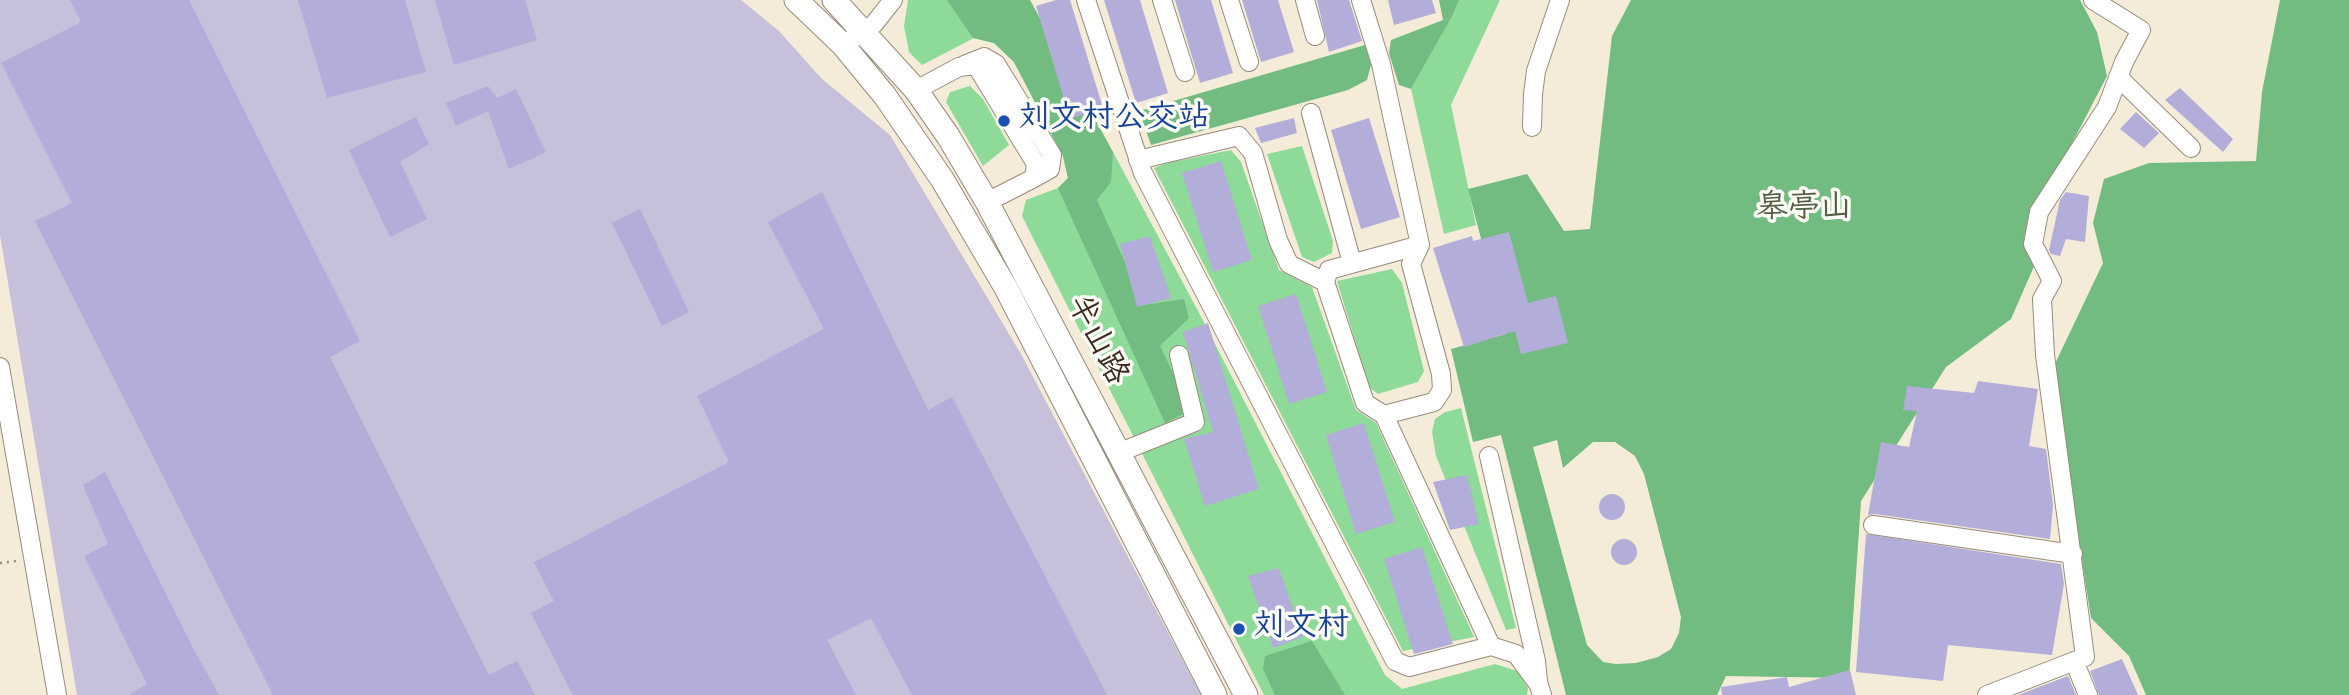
<!DOCTYPE html>
<meta charset="utf-8">
<style>
body{margin:0}
canvas{display:block;background:#f4ecd8}
</style>
<canvas width="2349" height="695"></canvas>
<script>
const c = document.querySelector('canvas').getContext('2d');
c.lineJoin = 'round';
function paint(path, color) { c.fillStyle = color; c.fill(path, 'evenodd'); }
const toPath = rows => new Path2D(rows.map(r => 'M' + r).join(''));
function trace(path, color, width, dash) { c.strokeStyle = color; c.lineWidth = width; c.lineCap = dash ? 'butt' : 'round'; c.setLineDash(dash || []); c.stroke(path); }
function write(font, color, halo, rows, align = 'center') {
  c.font = font + ' "Indie Flower","LXGW WenKai TC",sans-serif'; c.lineWidth = 7; c.setLineDash([]); c.textBaseline = 'middle'; c.strokeStyle = halo; c.fillStyle = color; for (const [text, x, y, turn = 0] of rows) {
    c.save(); c.translate(x, y); c.rotate((+turn || 0) * Math.PI / 180); c.textAlign = isNaN(turn) ? turn : align; if (halo) c.strokeText(text, 0, 0); c.fillText(text, 0, 0); c.restore();
  }
}
paint(toPath([
 [0,0,741,0,779,31,822,79,890,135,1021,354,1201,695,77,695,0,235]
]), '#c6c0da');
paint(toPath([
 [908,0,986,0,1113,152,1197,309,1385,675,1402,689,1495,664,1517,671,1528,688,1527,695,1264,695,1022,216,1026,200,1058,188,1068,178,1063,156,1014,62,994,43,974,38,922,65,909,52,904,26],
 [1459,0,1500,0,1451,105,1476,225,1444,234,1411,89,1453,15],
 [970,86,983,99,1009,145,983,166,946,102,950,92],
 [1302,146,1333,241,1332,253,1314,262,1302,257,1267,154],
 [1231,150,1241,162,1279,270,1312,287,1356,410,1376,423,1474,637,1403,651,1154,168,1167,163],
 [1392,269,1402,283,1424,371,1418,382,1378,394,1369,387,1337,281],
 [1461,408,1516,628,1506,630,1436,456,1432,432,1435,419,1445,412]
]), '#8edb99');
paint(toPath([
 [947,0,1030,0,1113,152,1111,182,1097,200,1144,305,1184,299,1189,318,1160,346,1175,377,1183,414,1165,423,1058,188,1068,178,1063,156,1014,62,994,43,973,38],
 [1439,0,1459,0,1453,15,1411,89,1399,85,1389,53,1391,40,1443,20],
 [1631,0,2080,0,2097,32,2107,76,2054,178,2035,264,2011,319,1946,367,1861,501,1849,678,1726,676,1717,695,1566,695,1501,435,1473,442,1451,349,1506,334,1468,189,1527,174,1564,231,1590,229,1612,36],
 [1557,440,1563,468,1593,442,1615,442,1635,456,1644,474,1681,617,1679,633,1671,649,1658,657,1636,663,1616,664,1603,662,1587,645,1533,447],
 [2280,0,2349,0,2349,695,2146,695,2129,656,2091,618,2052,370,2103,263,2093,223,2104,179,2149,163,2256,161,2262,92],
 [1365,45,1371,65,1367,80,1348,90,1151,145,1139,111],
 [1312,641,1345,695,1275,695,1263,669,1265,656]
]), '#72bb81');
paint(toPath([
 [70,0,189,0,360,341,330,357,489,675,517,661,535,695,273,695,35,221,72,203,1,63,81,22],
 [298,0,405,0,426,72,327,98],
 [435,0,525,0,537,40,454,65],
 [1056,0,1070,0,1103,108,1070,119,1036,6],
 [1104,0,1140,0,1168,93,1136,103],
 [1175,0,1211,0,1233,73,1200,83],
 [1242,0,1278,0,1294,52,1261,62],
 [1317,0,1349,0,1362,41,1329,52],
 [1388,0,1432,0,1436,13,1394,25],
 [488,86,497,98,516,89,546,152,509,169,488,111,456,126,446,103],
 [2180,88,2233,139,2223,152,2165,100],
 [2136,112,2159,133,2144,148,2120,129],
 [416,117,429,144,400,162,427,219,390,237,349,150],
 [1294,118,1297,133,1261,143,1255,128],
 [1369,118,1400,217,1361,229,1331,130],
 [1221,161,1252,260,1213,272,1182,173],
 [822,192,928,410,952,397,1107,695,912,695,871,618,827,640,856,695,573,695,531,613,554,601,534,562,729,462,697,396,824,329,768,222],
 [2066,192,2089,196,2085,242,2066,239,2060,256,2051,254,2049,250,2060,200],
 [640,209,689,312,662,326,612,223],
 [1509,232,1528,303,1556,296,1568,343,1521,354,1515,331,1464,347,1433,248,1472,236,1473,241],
 [1150,236,1171,298,1137,307,1120,244],
 [1296,294,1327,392,1289,404,1258,306],
 [1208,323,1259,489,1205,506,1184,439,1213,432,1183,332],
 [1978,381,2038,389,2029,446,2046,449,2053,505,2050,539,1875,514,1868,515,1881,442,1909,447,1917,411,1903,410,1907,386,1974,393],
 [1364,423,1395,522,1356,534,1326,435],
 [105,472,193,648,219,695,129,695,147,684,84,556,108,544,83,485],
 [1467,475,1479,524,1450,530,1433,482],
 '1599 507a13 13 0 1 1 26 0a13 13 0 1 1-26 0Z',
 [1866,534,2061,564,2064,584,2052,655,1948,645,1943,681,1856,672],
 '1611 552a13 13 0 1 1 26 0a13 13 0 1 1-26 0Z',
 [1422,547,1453,644,1414,654,1384,559],
 [1279,568,1303,637,1273,648,1248,576],
 [2122,659,2138,695,2099,695,2090,671],
 [1850,670,1856,695,1722,695,1721,687,1787,677,1789,687],
 [2068,676,2076,695,2018,695]
]), '#b3adda');
const minor = toPath([
 [1086,0,1143,173,1395,661,1409,667,1491,646],
 [1162,0,1185,72],
 [1229,0,1249,62],
 [1305,0,1315,36],
 [1361,0,1381,64,1420,245,1411,264,1441,374,1442,390,1434,402,1384,415],
 [843,45,874,24,893,0],
 [964,65,984,57,996,64,1052,155,1050,169,1034,178],
 [2118,77,2191,148],
 [916,90,959,67,976,65,1036,164,1034,178,987,202],
 [1311,113,1352,263],
 [1532,127,1533,94,1536,71,1560,0],
 [1138,160,1239,136,1253,153,1278,240,1289,264,1325,282],
 [1420,245,1329,270,1325,282,1365,403,1384,415,1491,646,1516,654,1539,685,1542,695],
 [0,367,57,695],
 [1118,453,1195,422,1179,355],
 [1489,456,1536,661,1538,681],
 [1873,525,2073,554],
 [2074,661,2088,695],
 [1987,695,2085,657,2045,355,2042,299,2052,281,2033,244,2039,212,2107,107,2124,62,2141,30,2093,0]
]);
const major = toPath([
 [796,0,843,45,885,96,942,179,1006,288,1215,695],
 [834,0,916,90,948,136,987,202,1246,695]
]);
trace(minor, '#988b7b', 20);
trace(major, '#988b7b', 25);
trace(toPath([
 [0,563,17,561]
]), '#988b7b', 2.5, [2, 5]);
trace(minor, '#fff', 18);
trace(major, '#fff', 23);
for (const [x, y, r, color] of [
 [1004,121,7,"#1a4fb4"],
 [1239,629,7,"#1a4fb4"]
]) { const dot = new Path2D(); dot.arc(x, y, r, 0, 2 * Math.PI); c.fillStyle = color; c.fill(dot); trace(dot, '#fdfcf7', 2.5); }
write('32px', '#164399', '#fdfcf7', [
 ["刘文村公交站",1018,121],
 ["刘文村",1253,629]
], 'left');
write('32px', '#545f43', '#fdfcf7', [
 ["皋亭山",1804,211]
]);
write('32px', '#3b2a1e', '#fdfcf7', [
 ["半山路",1095,341,63]
]);
</script>
